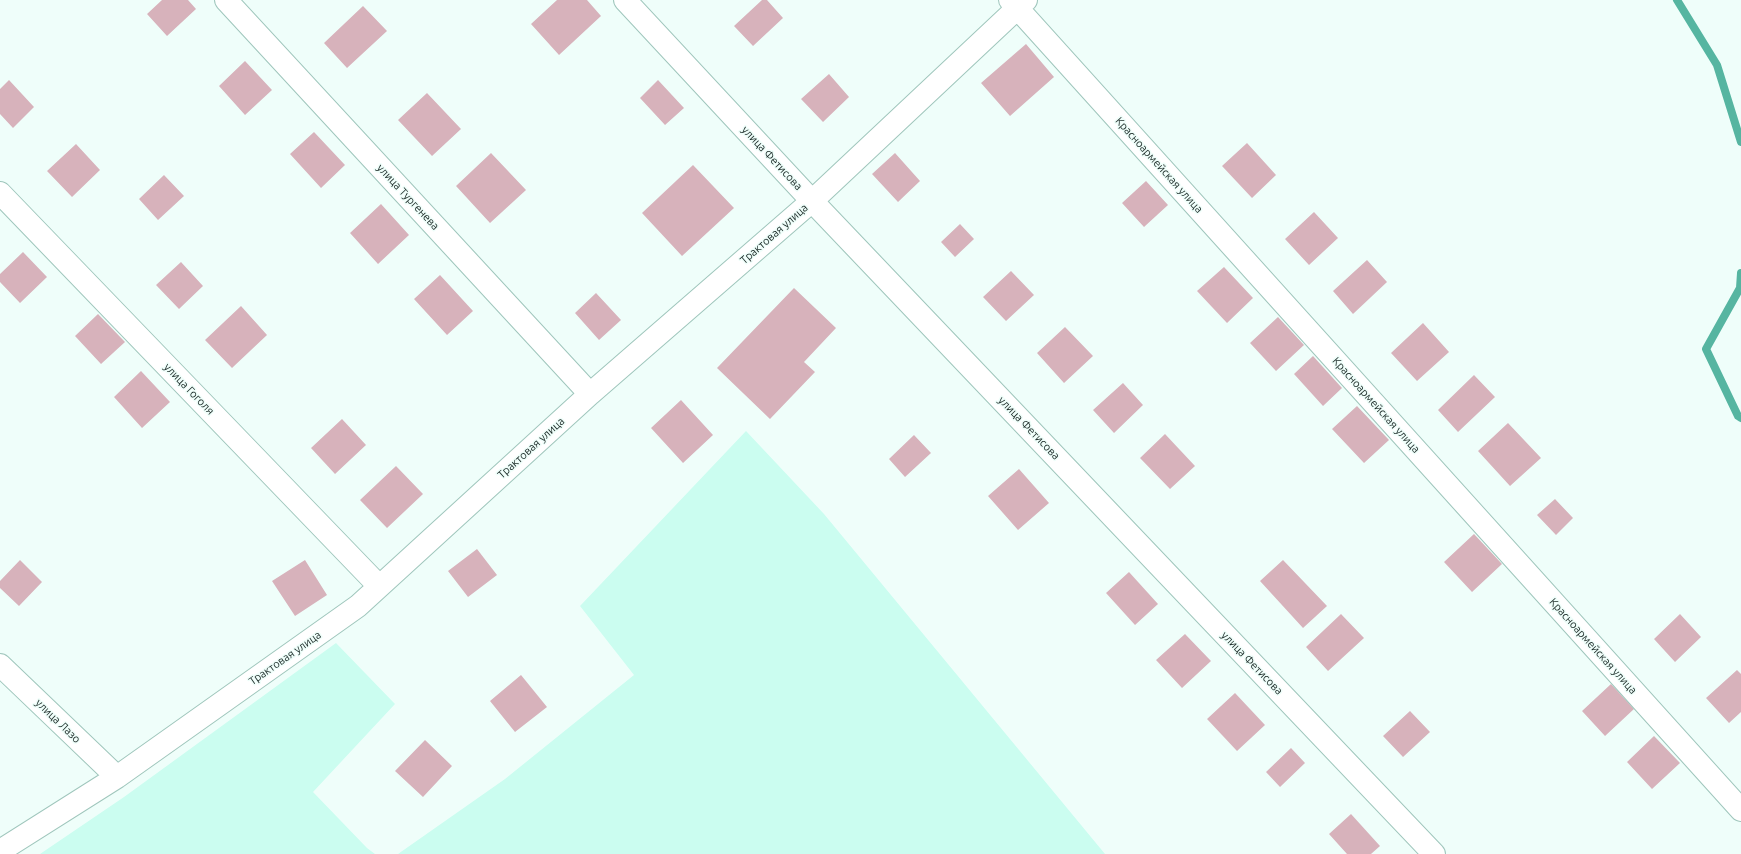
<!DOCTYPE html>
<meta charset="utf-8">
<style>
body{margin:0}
canvas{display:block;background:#effefa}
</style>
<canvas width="1741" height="854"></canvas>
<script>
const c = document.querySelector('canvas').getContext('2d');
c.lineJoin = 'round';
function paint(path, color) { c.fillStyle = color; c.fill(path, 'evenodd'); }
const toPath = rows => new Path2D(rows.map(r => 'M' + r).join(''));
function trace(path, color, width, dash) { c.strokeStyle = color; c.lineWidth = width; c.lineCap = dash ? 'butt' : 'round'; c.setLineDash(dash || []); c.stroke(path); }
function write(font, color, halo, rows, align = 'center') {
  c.font = font + ' Ubuntu,sans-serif'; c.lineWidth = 3; c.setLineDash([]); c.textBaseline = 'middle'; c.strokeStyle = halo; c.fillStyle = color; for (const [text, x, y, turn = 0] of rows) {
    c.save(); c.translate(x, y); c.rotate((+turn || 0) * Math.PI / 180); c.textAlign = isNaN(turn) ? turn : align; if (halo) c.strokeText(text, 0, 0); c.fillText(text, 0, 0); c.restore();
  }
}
paint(toPath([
 [746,431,824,514,1105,854,398,854,505,779,634,675,580,606],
 [336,643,395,704,313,792,367,848,375,854,40,854,124,797]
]), '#cbfdf0');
trace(toPath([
 [1677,0,1717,65,1741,142],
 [1741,273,1740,288,1706,349,1738,416,1741,418]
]), '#56b5a1', 8);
paint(toPath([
 [162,0,188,0,196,9,167,36,147,14],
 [557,0,587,0,601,16,559,55,531,24],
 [762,0,767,0,783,18,753,46,734,26],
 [363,6,387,31,347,68,324,43],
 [1026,44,1054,77,1010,116,981,83],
 [245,61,272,90,245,115,219,86],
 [829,74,849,97,823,122,801,99],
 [9,80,34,107,13,128,0,114,0,89],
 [658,80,684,108,665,125,640,98],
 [427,93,461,129,432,156,398,120],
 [314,132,345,165,321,188,290,154],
 [1247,143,1276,175,1252,198,1222,166],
 [76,144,100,170,72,197,47,171],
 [491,153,526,190,490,223,456,186],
 [895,153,920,181,898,202,872,174],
 [693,165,734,208,682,256,642,213],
 [164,175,184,196,158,220,139,199],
 [1146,181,1168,205,1144,227,1122,203],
 [381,204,409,235,378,264,350,233],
 [1314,212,1338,238,1309,265,1285,239],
 [960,224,974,239,955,257,941,242],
 [23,252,47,277,20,303,0,282,0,274],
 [1367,260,1387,282,1353,314,1333,291],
 [181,262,203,286,179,309,156,285],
 [1224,267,1253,298,1227,323,1197,291],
 [1011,271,1034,295,1006,321,983,297],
 [440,275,473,311,447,335,414,299],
 [794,288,836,328,804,362,815,372,770,419,717,368],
 [596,293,621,320,599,340,575,313],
 [241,306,267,335,232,368,205,340],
 [98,314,125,342,101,364,75,336],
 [1278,317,1304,345,1276,371,1250,343],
 [1423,323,1449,352,1417,381,1391,353],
 [1065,327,1093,356,1064,383,1037,353],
 [1313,356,1342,388,1323,406,1294,374],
 [141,371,170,402,142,428,114,397],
 [1474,375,1495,397,1458,432,1438,410],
 [1123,383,1143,405,1114,433,1093,410],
 [681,400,713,435,683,463,651,428],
 [1357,406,1389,440,1364,463,1332,429],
 [342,419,366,445,335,474,311,448],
 [1508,423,1541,458,1510,486,1478,451],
 [1165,434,1195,466,1170,489,1140,458],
 [914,435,931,453,905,477,889,459],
 [396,466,423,494,387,528,360,500],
 [1019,469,1049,503,1018,530,988,496],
 [1555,499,1573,518,1556,535,1537,515],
 [1474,534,1502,564,1472,592,1444,562],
 [477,549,497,575,468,597,448,571],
 [20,560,42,582,19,606,0,588,0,581],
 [305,560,327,595,295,616,272,581],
 [1283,560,1327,606,1303,628,1260,581],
 [1129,572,1158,604,1135,625,1106,593],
 [1341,614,1364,638,1328,671,1306,647],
 [1680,614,1701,637,1675,662,1654,639],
 [1185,634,1211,661,1182,688,1156,660],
 [1737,670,1741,674,1741,712,1729,723,1706,698],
 [521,675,547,707,515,732,490,701],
 [1611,684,1634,709,1605,736,1582,711],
 [1235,693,1265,725,1237,751,1207,719],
 [1410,711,1430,732,1403,757,1383,736],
 [1654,736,1680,763,1652,789,1627,762],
 [425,740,452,766,423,797,395,771],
 [1291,748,1305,763,1280,787,1266,772],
 [1351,814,1380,846,1371,854,1347,854,1329,834]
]), '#d7b2bb');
const minor = toPath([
 [226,0,590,394],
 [625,0,812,201,1434,854],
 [1010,0,1741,810],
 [0,193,379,586],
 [0,665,117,777],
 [0,851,117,777,358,606,590,394,812,201,1026,0]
]);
trace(minor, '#9fc6bc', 24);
trace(minor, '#fff', 22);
write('11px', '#1a2926', '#effefa', [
 ["улица Фетисова",772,158,47],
 ["Красноармейская улица",1159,165,48],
 ["улица Тургенева",408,197,47],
 ["Трактовая улица",774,234,-41],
 ["улица Гоголя",189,389,46],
 ["Красноармейская улица",1376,405,48],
 ["улица Фетисова",1029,428,46],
 ["Трактовая улица",531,448,-42],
 ["Красноармейская улица",1593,646,48],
 ["Трактовая улица",285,658,-35],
 ["улица Фетисова",1252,663,46],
 ["улица Лазо",58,721,44]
]);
</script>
